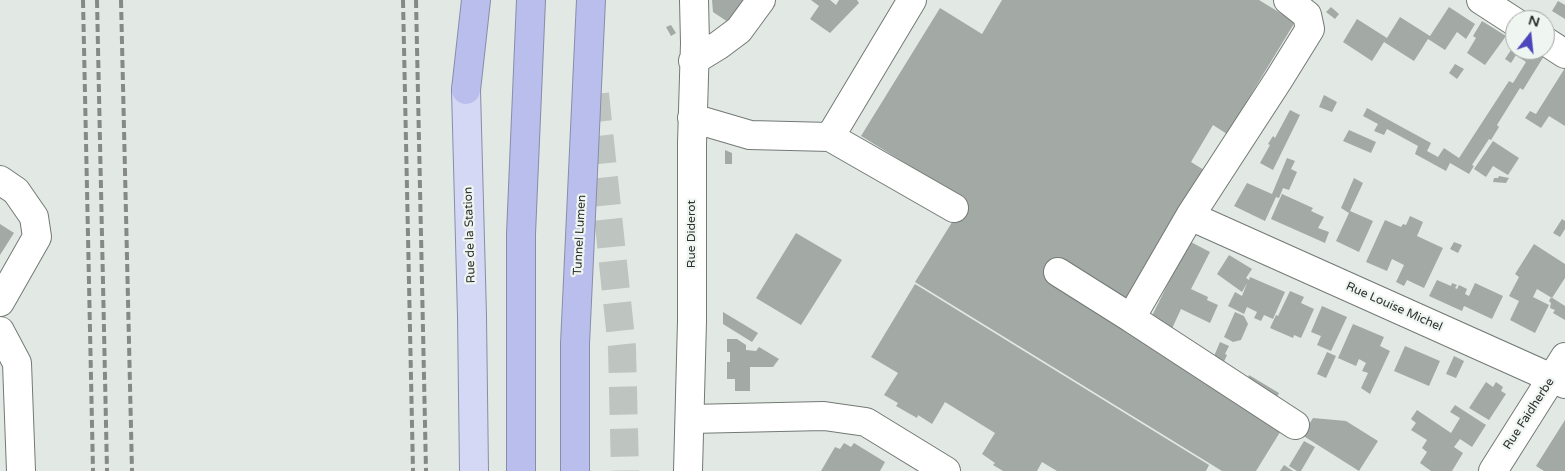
<!DOCTYPE html>
<style>
body{margin:0}
#map{position:relative;width:1565px;height:471px;overflow:hidden;background:#e2e9e4;font-family:"Varela Round",sans-serif}
canvas{display:block}
.north{position:absolute;left:1505px;top:10px;width:50px;height:50px;box-sizing:border-box;background:#eff6f1;border:1px solid #a2a7a3;border-radius:50%;rotate:16deg;font-size:14px;font-weight:700;line-height:20px;text-align:center;color:#2e312f}
.north::after{content:'';display:block;margin:auto;width:18px;height:22px;background:#4d45bc;clip-path:polygon(50% 0,100% 100%,50% 72%,0 100%)}
</style>
<div id="map">
<canvas width="1565" height="471"></canvas>
<div class="north">N</div>
</div>
<script>
const c = document.querySelector('canvas').getContext('2d');
c.lineJoin = 'round';
function paint(path, color) { c.fillStyle = color; c.fill(path, 'evenodd'); }
const toPath = rows => new Path2D(rows.map(r => 'M' + r).join(''));
function trace(path, color, width, dash) { c.strokeStyle = color; c.lineWidth = width; c.lineCap = dash ? 'butt' : 'round'; c.setLineDash(dash || []); c.stroke(path); }
function write(font, color, halo, rows, align = 'center') {
  c.font = font + ' "Varela Round",sans-serif'; c.lineWidth = 4.5; c.setLineDash([]); c.textBaseline = 'middle'; c.strokeStyle = halo; c.fillStyle = color; for (const [text, x, y, turn = 0] of rows) {
    c.save(); c.translate(x, y); c.rotate((+turn || 0) * Math.PI / 180); c.textAlign = isNaN(turn) ? turn : align; if (halo) c.strokeText(text, 0, 0); c.fillText(text, 0, 0); c.restore();
  }
}
paint(toPath([
 [712,0,744,0,728,22,713,12],
 [811,0,830,0,836,5,839,0,857,0,859,3,830,33,810,19,819,6],
 [1002,0,1259,0,1295,22,1227,134,1213,125,1191,162,1204,170,1126,299,1059,258,1048,276,1184,359,1179,366,1282,429,1256,471,1222,471,915,282,954,219,956,220,967,201,861,136,940,8,982,34],
 [1558,1,1565,5,1565,19,1552,11],
 [1331,7,1339,14,1335,19,1326,12],
 [1449,7,1475,24,1466,39,1457,32,1445,50,1428,39,1414,61,1384,42,1372,61,1343,42,1357,19,1387,38,1400,17,1430,36],
 [1482,21,1506,36,1485,65,1467,53,1476,38,1473,36],
 [671,25,676,33,671,36,666,27],
 [1515,44,1515,50,1535,50,1544,56,1523,90,1520,88,1497,125,1499,127,1491,140,1489,139,1472,165,1474,166,1469,174,1450,163,1446,171,1415,154,1418,146,1387,129,1384,135,1374,131,1378,124,1363,116,1367,108,1431,143,1427,151,1438,157,1444,148,1459,158,1509,81,1513,83,1526,62,1516,55,1511,63,1505,59],
 [1455,64,1464,69,1457,79,1449,73],
 [1565,68,1565,126,1549,116,1541,128,1525,118,1530,111,1536,114],
 [1324,95,1337,102,1332,112,1319,107],
 [1290,110,1300,115,1273,170,1260,163,1270,145,1268,144,1273,136,1275,138],
 [1349,130,1376,142,1371,153,1343,141],
 [1493,141,1519,158,1508,175,1493,166,1486,177,1474,169],
 [725,150,732,153,732,164,725,164],
 [1287,158,1295,161,1291,169,1297,172,1289,190,1283,188,1279,198,1276,197,1265,221,1234,206,1247,183,1272,194],
 [1499,176,1509,178,1506,183,1493,182,1494,178,1498,178],
 [1354,178,1363,183,1350,211,1373,221,1359,252,1336,241,1349,213,1341,208],
 [1282,194,1313,208,1311,211,1324,217,1318,228,1329,232,1325,243,1271,219],
 [1410,216,1423,222,1417,236,1443,248,1424,288,1407,280,1404,286,1396,282,1404,265,1392,259,1387,271,1366,262,1385,220,1401,227,1403,224,1406,225],
 [1562,219,1565,221,1565,229,1560,237,1553,233],
 [0,224,14,233,0,255],
 [796,233,842,260,801,325,756,298],
 [1189,241,1210,252,1191,289,1208,297,1207,300,1218,305,1210,323,1181,309,1170,333,1149,322],
 [1454,242,1462,245,1458,253,1450,249],
 [1534,244,1565,264,1565,278,1552,298,1537,289,1533,297,1549,305,1535,333,1510,320,1519,301,1509,296,1519,277,1515,274],
 [1229,255,1252,269,1246,278,1249,280,1250,277,1285,292,1273,319,1264,315,1261,321,1254,318,1257,312,1247,307,1244,314,1228,306,1235,292,1242,296,1247,283,1242,292,1217,274],
 [1437,280,1451,286,1452,283,1457,285,1455,288,1457,289,1459,285,1467,289,1465,294,1469,296,1475,283,1503,296,1492,319,1464,306,1462,311,1429,296],
 [915,284,1209,465,1206,471,1057,471,1042,462,1037,471,1003,471,993,465,995,463,982,454,995,433,945,402,932,424,918,415,917,418,896,406,898,403,884,395,898,373,871,357],
 [1290,291,1304,297,1301,303,1314,309,1301,338,1294,335,1293,338,1270,328,1276,315,1278,316],
 [1551,297,1565,306,1565,320,1553,313,1555,310,1550,308,1551,303,1549,301],
 [1322,306,1347,317,1331,351,1317,345,1321,336,1311,332],
 [723,312,758,333,752,342,723,324],
 [1235,312,1244,316,1248,324,1241,340,1233,342,1224,337],
 [1353,324,1384,337,1380,346,1390,351,1370,394,1361,388,1368,373,1362,371,1366,363,1359,359,1356,366,1338,358],
 [727,339,737,339,746,345,746,350,756,351,759,347,779,359,773,367,750,367,750,391,735,391,735,379,727,379,727,362,730,362,730,352,727,352],
 [1220,342,1229,346,1225,354,1227,355,1222,366,1212,361],
 [1405,346,1440,361,1429,386,1394,371],
 [1327,352,1336,356,1326,378,1317,374],
 [1454,356,1464,361,1456,378,1446,374],
 [1249,375,1279,393,1277,397,1247,380],
 [1486,382,1493,387,1496,382,1503,387,1501,391,1506,394,1489,420,1469,408],
 [1455,405,1486,425,1472,447,1460,439,1454,447,1463,453,1452,471,1431,471,1420,463,1427,452,1422,448,1427,440,1411,430,1416,423,1411,419,1417,410,1451,433,1460,418,1450,412],
 [1313,418,1346,421,1378,441,1359,471,1302,435],
 [1565,420,1565,471,1544,471,1536,466],
 [1304,441,1315,447,1301,471,1297,471,1289,466],
 [844,443,851,447,854,443,885,462,880,471,821,471,835,447,840,449],
 [1284,465,1293,471,1280,471]
]), '#a3a9a5');
trace(toPath([
 [595,94,622,348,625,471]
]), '#bec4c0', 28, [28, 14]);
const minor = toPath([
 [1288,0,1307,15,1310,29,1279,79,1190,216,1131,318,1295,425],
 [1481,0,1515,22],
 [1545,41,1565,54],
 [693,61,719,45,739,30,761,0],
 [692,118,750,135,830,137,954,208],
 [830,137,912,0],
 [0,180,16,191,34,217,37,237,0,302],
 [1190,216,1565,384],
 [1058,272,1131,318],
 [0,331,17,363,21,471],
 [690,419,824,416,866,422,946,471],
 [688,471,692,321,692,144,695,43,694,0],
 [1493,471,1565,357]
]);
const major = toPath([
 [466,90,472,316,474,471]
]);
const highway = toPath([
 [466,90,476,0],
 [521,471,521,234,531,0],
 [575,471,575,344,591,0]
]);
trace(minor, '#737975', 30);
trace(major, '#888daa', 30);
trace(highway, '#888daa', 30);
trace(minor, '#fff', 28);
trace(major, '#d5d8f4', 28);
trace(highway, '#b9beec', 28);
trace(toPath([
 [83,0,93,471],
 [97,0,107,471],
 [121,0,132,471],
 [403,0,413,471],
 [416,0,426,471]
]), '#858a86', 4, [8, 4]);
write('12px', '#2e312f', '#eff6f1', [
 ["Rue Diderot",692,234,-90],
 ["Rue de la Station",470,235,-92],
 ["Tunnel Lumen",580,235,-87],
 ["Rue Louise Michel",1394,307,24],
 ["Rue Faidherbe",1529,414,-57]
]);
</script>
